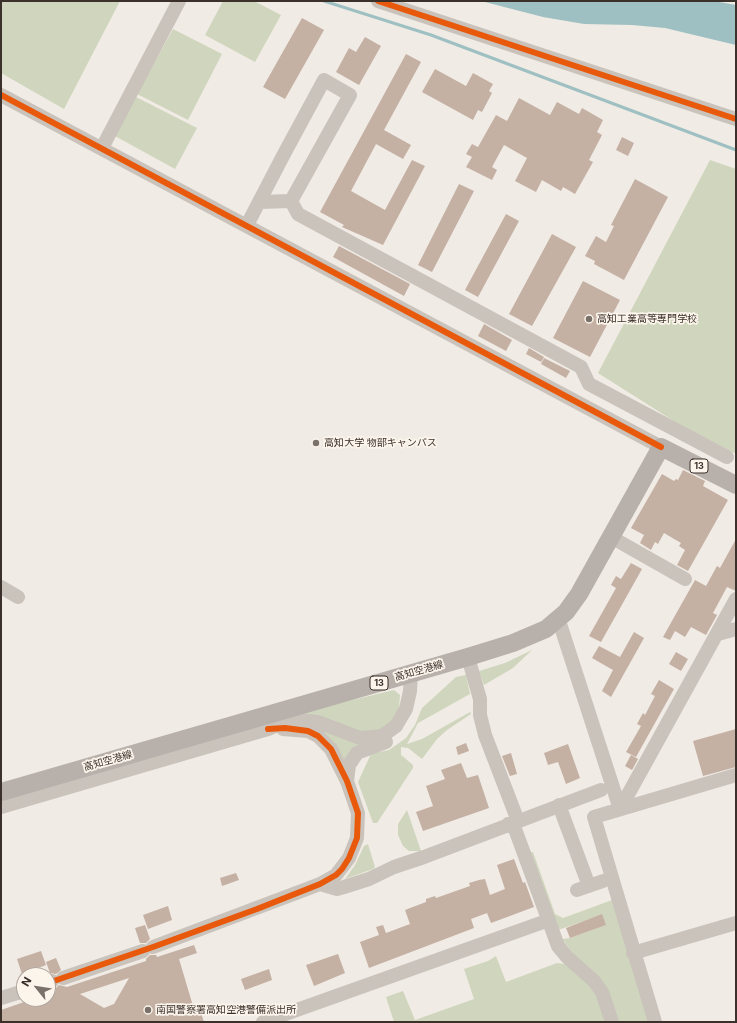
<!DOCTYPE html>
<meta charset="utf-8">
<style>
body{margin:0}
#map{position:relative;width:737px;height:1023px;overflow:hidden;background:#f0ebe4;font-family:Inter,sans-serif}
canvas{display:block}
.frame{position:absolute;inset:0;border:2px solid #3b302a;pointer-events:none}
.north{position:absolute;left:16px;top:967px;width:40px;height:40px;box-sizing:border-box;background:#fbf5ec;border:1px solid #aea69e;border-radius:50%;rotate:300deg;font-size:11px;font-weight:700;line-height:16px;text-align:center;color:#3b302a}
.north::after{content:'';display:block;margin:auto;width:14px;height:18px;background:#7a716b;clip-path:polygon(50% 0,100% 100%,50% 72%,0 100%)}
</style>
<div id="map">
<canvas width="737" height="1023"></canvas>
<div class="frame"></div>
<div class="north">N</div>
</div>
<script>
const c = document.querySelector('canvas').getContext('2d');
c.lineJoin = 'round';
function paint(path, color) { c.fillStyle = color; c.fill(path, 'evenodd'); }
const toPath = rows => new Path2D(rows.map(r => 'M' + r).join(''));
function trace(path, color, width, dash) { c.strokeStyle = color; c.lineWidth = width; c.lineCap = dash ? 'butt' : 'round'; c.setLineDash(dash || []); c.stroke(path); }
function write(font, color, halo, rows, align = 'center') {
  c.font = font + ' Inter,"Noto Sans JP",sans-serif'; c.lineWidth = 3.5; c.setLineDash([]); c.textBaseline = 'middle'; c.strokeStyle = halo; c.fillStyle = color; for (const [text, x, y, turn = 0] of rows) {
    c.save(); c.translate(x, y); c.rotate((+turn || 0) * Math.PI / 180); c.textAlign = isNaN(turn) ? turn : align; if (halo) c.strokeText(text, 0, 0); c.fillText(text, 0, 0); c.restore();
  }
}
paint(toPath([
 [1,1,120,1,64,109,1,73],
 [223,1,254,1,281,15,255,62,205,35],
 [173,29,222,54,188,120,137,94],
 [136,97,197,128,175,169,115,136],
 [710,160,736,169,736,452,734,453,680,425,598,373],
 [532,650,513,668,484,685,479,671,505,663],
 [466,675,470,694,418,723,407,744,422,739,470,712,471,714,447,730,437,739,422,759,408,748,401,747,401,755,413,765,413,768,377,823,373,823,358,782,370,756,374,753,389,750,406,738,415,725,422,708,456,677],
 [394,690,400,695,399,708,391,722,376,732,353,731,328,720,1,798,340,703],
 [312,725,366,742,344,763],
 [407,810,421,851,409,851,403,846,398,835,398,824],
 [368,844,375,867,373,869,345,879,355,865,364,846],
 [533,852,555,914,563,918,615,899,651,1022,615,1022,574,955,562,939,570,938,605,925,602,915,558,930,529,853],
 [496,956,506,982,557,963,565,964,591,982,609,1022,394,1022,386,997,403,991,415,1020,474,999,464,969,488,961]
]), '#d0d6bd');
paint(toPath([
 [481,1,714,1,736,5,736,45,665,28,632,25,584,24,543,17]
]), '#9ec0c2');
trace(toPath([
 [324,1,431,35,736,150]
]), '#9ec0c2', 3);
paint(toPath([
 [302,18,324,30,285,99,263,87],
 [365,37,381,46,359,85,336,72,349,48,356,52],
 [406,54,421,62,384,130,411,145,403,159,376,144,351,191,385,210,412,160,425,166,383,245,342,227,344,225,320,212],
 [435,69,466,86,473,73,493,84,489,91,492,93,482,112,478,110,473,120,422,92],
 [519,98,550,115,557,102,579,114,582,108,603,120,597,132,602,135,589,160,593,162,575,194,563,187,561,191,542,180,536,192,515,181,527,158,504,145,492,167,497,170,492,180,466,167,472,157,466,154,472,144,478,147,496,115,507,121],
 [622,137,634,143,628,156,616,150],
 [635,179,668,197,624,280,594,264,595,261,585,256,596,236,606,242,614,226,611,225],
 [459,184,474,191,432,272,418,265],
 [506,214,519,221,478,297,465,290],
 [552,234,576,247,532,326,509,314],
 [339,246,410,284,404,296,333,257],
 [583,281,620,300,590,357,553,338],
 [484,324,512,340,506,351,478,336],
 [529,348,544,357,541,362,526,354],
 [544,358,570,371,566,378,541,364],
 [683,470,705,481,703,486,728,500,688,571,677,565,685,550,679,546,681,543,664,533,658,544,655,542,651,550,640,543,644,535,631,528,662,474,674,481,676,479,678,480],
 [736,539,736,591,727,587,713,613,717,615,706,635,691,627,685,637,675,631,670,640,663,637,695,580,706,586,717,566,720,568],
 [631,563,642,569,601,642,589,636,616,588,611,585,616,576,621,579],
 [634,632,644,638,611,697,602,691,613,670,592,658,599,646,620,657],
 [676,652,688,659,681,671,669,664],
 [659,680,674,689,636,757,626,752,641,726,637,724,643,713,645,715,655,696,651,694],
 [736,729,736,767,703,776,693,741],
 [466,743,469,751,458,755,456,747],
 [568,744,580,778,566,784,558,762,548,765,544,753],
 [511,753,517,774,510,776,502,756],
 [631,755,638,759,632,770,625,766],
 [461,763,467,778,478,775,489,808,423,831,416,812,433,806,426,786,445,779,441,770],
 [514,859,523,883,525,882,534,907,491,923,487,913,471,919,474,928,369,968,360,942,379,935,376,927,383,925,386,933,410,924,405,910,426,902,426,899,435,896,436,898,470,886,469,883,479,880,485,879,490,895,505,889,497,865],
 [236,873,239,880,222,886,220,878],
 [168,906,172,920,148,929,143,915],
 [602,914,606,925,570,938,566,928],
 [145,925,150,939,146,943,140,943,135,928],
 [194,945,197,953,179,959,193,1006,198,1004,204,1022,1,1022,1,1010,33,999,48,999,48,994,56,991,55,989,59,985,67,987,146,961,146,959,150,955,156,955,157,957],
 [129,978,114,1004,104,1008,80,994],
 [41,951,46,965,22,974,17,959],
 [338,954,345,973,314,986,306,965],
 [56,958,61,970,56,974,50,973,46,962],
 [269,969,272,980,245,990,241,979]
]), '#c5b0a4');
trace(toPath([
 [378,1,736,119],
 [1,95,661,447],
 [102,148,179,1],
 [291,201,298,214,581,367,589,384,727,457],
 [247,225,259,202,284,154,324,80,350,95,291,201,259,202],
 [611,537,685,579],
 [1,587,18,597],
 [557,621,561,627,620,809],
 [718,634,736,629],
 [468,657,480,699,480,715,485,735,518,821],
 [347,781,349,765,357,753,386,742],
 [559,805,589,886],
 [1,807,268,729,284,722,295,720,318,722,360,738,382,736,396,726,406,709,410,691,411,674],
 [620,809,736,599],
 [508,824,515,829,558,946,567,957,594,981,602,992,612,1022],
 [320,884,337,889,344,887,369,879,394,867,424,857,601,790],
 [577,890,603,881],
 [153,947,320,884,336,875,349,858,357,838,358,813,347,781,331,749,318,736,308,731,283,729],
 [633,953,736,923],
 [63,978,143,951],
 [48,983,52,981],
 [1,998,24,991],
 [263,1022,549,920],
 [655,1022,594,817,736,775]
]), '#c9c3bc', 14);
trace(toPath([
 [1,792,468,657,513,643,546,629,566,612,579,594,661,447,736,485]
]), '#b8b1ab', 18);
trace(toPath([
 [378,1,736,119],
 [1,95,661,447],
 [48,983,153,947,257,909,320,884,336,875,342,869,349,858,357,838,358,813,347,781,331,749,318,736,308,731,285,728,268,729]
]), '#e8590c', 6);
for (const [x, y, r, color] of [
 [589,319,4,"#7a716b"],
 [316,443,4,"#7a716b"],
 [148,1010,4,"#7a716b"]
]) { const dot = new Path2D(); dot.arc(x, y, r, 0, 2 * Math.PI); c.fillStyle = color; c.fill(dot); trace(dot, '#fbf5ec', 1.5); }
for (const [x, y, w] of [
 [699,466,18],
 [379,683,18]
]) { const box = new Path2D(); box.roundRect(x - w / 2, y - 7, w, 14, 3); c.fillStyle = '#fbf5ec'; c.fill(box); trace(box, '#3b302a', 1); }
write('bold 9px', '#3b302a', null, [
 ["13",699,466],
 ["13",379,683]
]);
write('10px', '#3b302a', '#fbf5ec', [
 ["高知工業高等専門学校",597,319],
 ["高知大学 物部キャンパス",324,443],
 ["南国警察署高知空港警備派出所",156,1010]
], 'left');
write('10px', '#3b302a', '#fbf5ec', [
 ["高知空港線",419,671,-16],
 ["高知空港線",108,761,-16]
]);
</script>
